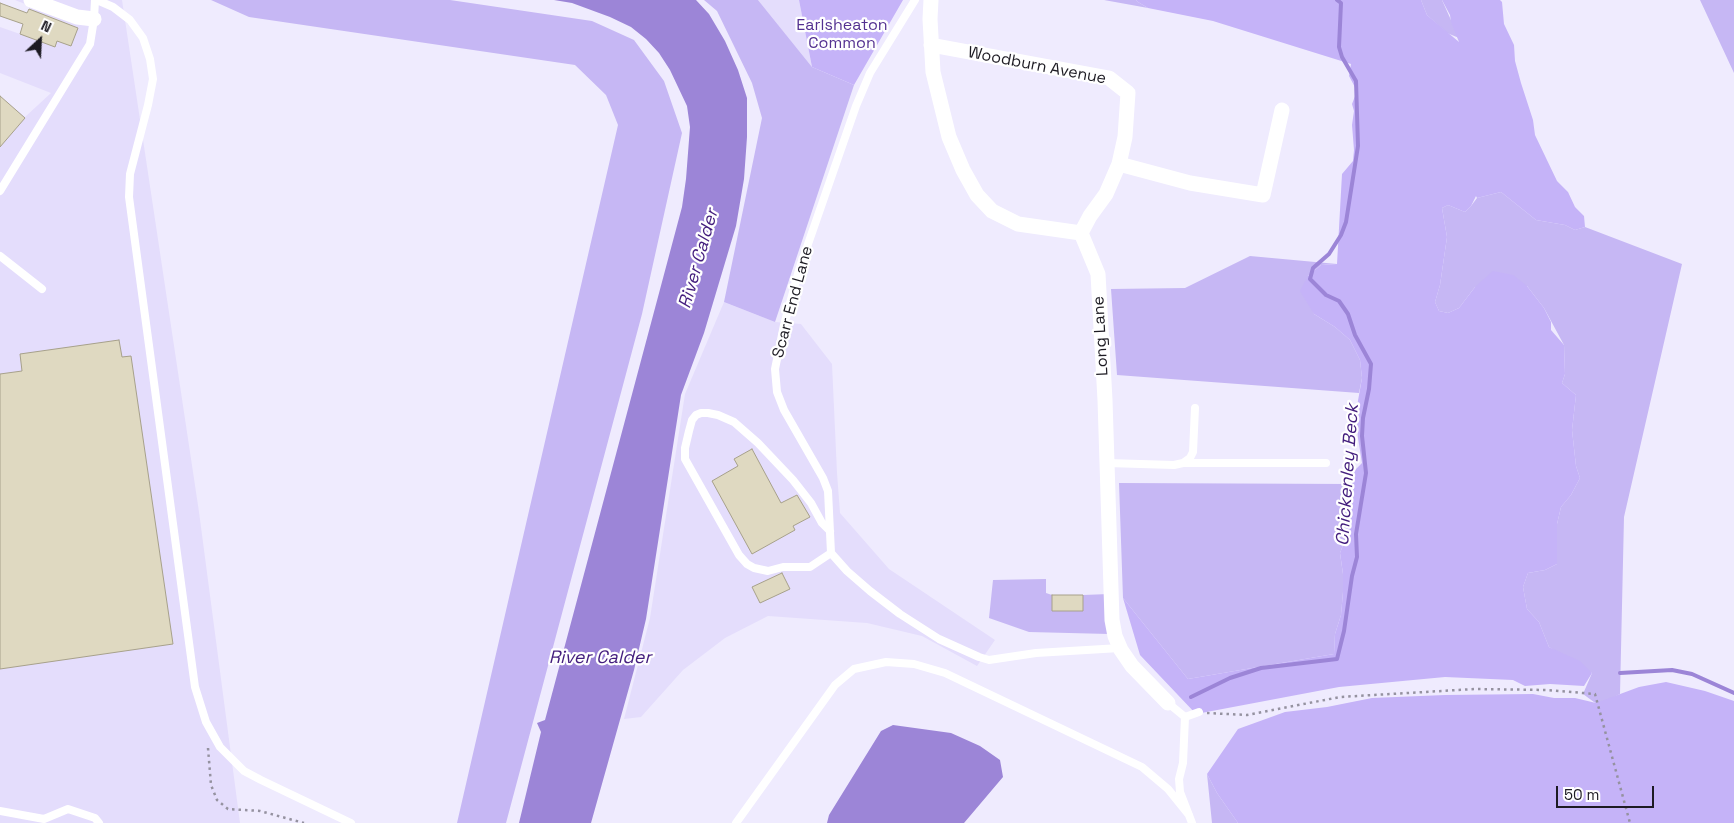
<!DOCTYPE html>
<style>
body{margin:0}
#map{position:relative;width:1734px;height:823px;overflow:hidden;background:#efebfe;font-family:"Space Grotesk",sans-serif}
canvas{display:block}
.north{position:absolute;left:15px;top:15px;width:50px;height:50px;-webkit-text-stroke:4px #fff;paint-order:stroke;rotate:25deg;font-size:14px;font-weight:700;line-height:20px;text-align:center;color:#1d1b23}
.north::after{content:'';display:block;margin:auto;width:18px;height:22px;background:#1d1b23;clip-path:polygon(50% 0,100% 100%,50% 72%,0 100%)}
.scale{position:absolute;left:1556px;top:786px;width:98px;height:22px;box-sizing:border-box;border:2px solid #1d1b23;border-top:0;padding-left:6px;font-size:15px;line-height:18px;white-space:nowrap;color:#1d1b23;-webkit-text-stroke:4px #fff;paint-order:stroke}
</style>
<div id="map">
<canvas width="1734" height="823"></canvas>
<div class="north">N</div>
<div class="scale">50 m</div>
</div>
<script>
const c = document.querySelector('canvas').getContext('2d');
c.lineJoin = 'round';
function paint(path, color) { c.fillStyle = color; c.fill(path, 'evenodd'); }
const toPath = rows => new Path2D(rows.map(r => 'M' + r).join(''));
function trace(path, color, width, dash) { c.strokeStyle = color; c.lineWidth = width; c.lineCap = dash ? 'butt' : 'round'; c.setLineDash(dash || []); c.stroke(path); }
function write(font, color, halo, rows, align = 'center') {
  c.font = font + ' "Space Grotesk",sans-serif'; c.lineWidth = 4.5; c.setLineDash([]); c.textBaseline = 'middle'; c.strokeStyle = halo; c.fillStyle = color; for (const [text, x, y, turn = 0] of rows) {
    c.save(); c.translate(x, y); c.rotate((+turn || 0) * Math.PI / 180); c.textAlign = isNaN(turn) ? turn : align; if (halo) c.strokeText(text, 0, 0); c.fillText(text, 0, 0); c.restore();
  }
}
paint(toPath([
 [15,0,122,0,199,512,240,823,0,823,0,96,25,117,51,93,0,73,0,27,20,34,30,6],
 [758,0,799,0,812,67],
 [724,302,775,322,801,324,832,364,837,473,840,513,889,569,995,640,977,666,922,636,867,623,768,616,725,638,683,670,641,717,624,719,650,618,685,394]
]), '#e4ddfc');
paint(toPath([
 [211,0,450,0,592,21,634,40,664,81,682,133,642,314,506,823,457,823,618,125,606,95,575,65,249,17],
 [704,0,758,0,812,67,854,85,775,322,724,302,762,118,752,83,717,11],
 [1104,0,1136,0,1138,2,1148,8],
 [1421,0,1442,0,1459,38,1447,33,1427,15],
 [1700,0,1734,0,1734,73],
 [1501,192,1536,220,1565,225,1575,230,1585,227,1682,264,1624,517,1620,694,1598,705,1583,694,1592,673,1549,647,1539,622,1527,609,1523,587,1528,573,1545,570,1557,564,1557,524,1561,507,1571,495,1580,478,1576,466,1572,430,1576,395,1562,383,1565,374,1564,345,1544,308,1527,286,1475,287,1459,308,1448,313,1439,311,1435,302,1440,285,1447,237,1442,208,1448,205,1465,212,1471,206,1477,198],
 [1250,256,1337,264,1321,265,1308,276,1314,314,1335,327,1350,340,1360,360,1362,378,1359,393,1117,375,1111,289,1185,288],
 [1119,483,1352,484,1344,520,1345,540,1340,553,1343,574,1343,592,1341,615,1335,634,1334,654,1188,679,1123,598],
 [1046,579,1046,593,1052,595,1052,611,1083,611,1083,595,1109,594,1109,634,1029,632,989,618,993,580],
 [1207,774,1217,793,1238,823,1212,823]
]), '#c6b7f4');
paint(toPath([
 [799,0,903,0,854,85,812,67],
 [1136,0,1421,0,1427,15,1459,42,1451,22,1450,15,1442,0,1500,0,1502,2,1504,24,1514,45,1515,61,1521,83,1533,120,1535,135,1557,181,1568,192,1575,207,1584,216,1585,227,1575,230,1565,225,1536,220,1501,192,1477,198,1476,196,1471,206,1465,212,1448,205,1442,208,1447,237,1440,285,1435,302,1439,311,1448,313,1459,308,1475,287,1493,271,1513,275,1527,286,1544,308,1551,322,1551,330,1564,345,1565,374,1562,383,1576,395,1572,430,1576,466,1580,478,1571,495,1561,507,1557,524,1557,564,1545,570,1528,573,1523,587,1527,609,1539,622,1549,647,1580,661,1592,673,1584,686,1550,684,1525,686,1513,680,1445,677,1339,687,1196,714,1140,655,1123,598,1188,679,1334,654,1335,634,1341,615,1343,592,1343,574,1340,553,1345,540,1344,520,1355,470,1362,463,1358,438,1356,412,1362,378,1360,360,1350,340,1335,327,1314,314,1300,291,1308,276,1321,265,1337,264,1342,174,1353,161,1354,150,1352,125,1354,111,1352,104,1357,91,1349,76,1351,64,1213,21,1148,8,1138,2],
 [1666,682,1705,691,1734,701,1734,823,1238,823,1217,793,1207,774,1238,729,1285,712,1327,707,1372,698,1445,695,1533,694,1554,698,1575,698,1596,703,1639,687]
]), '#c5b3f8');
paint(toPath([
 [554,0,696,0,709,14,725,41,738,70,747,98,747,137,744,179,736,226,704,333,681,395,646,619,634,670,591,823,519,823,541,732,537,723,545,720,682,207,686,179,690,127,687,106,670,70,659,53,646,39,631,27,610,17,572,3],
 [893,725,951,733,980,746,1000,760,1003,777,964,823,827,823,829,815,881,731]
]), '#9c85d7');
trace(toPath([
 [1620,673,1672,670,1692,674,1734,693],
 [1191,697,1230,678,1261,668,1337,659,1344,631,1352,576,1357,557,1356,534,1366,473,1362,436,1363,418,1369,389,1371,364,1355,335,1348,314,1339,301,1326,295,1310,279,1313,268,1329,254,1341,235,1346,222,1358,146,1356,81,1342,57,1339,47,1341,3,1337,0]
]), '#9c85d7', 4);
const building = toPath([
 [0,3,27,13,29,9,78,28,71,46,57,41,55,47,20,34,23,24,0,16,0,3],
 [0,96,25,118,0,147,0,96],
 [119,340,122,357,131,356,173,644,0,669,0,374,22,371,20,354,119,340],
 [752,449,781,503,797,495,810,517,793,526,795,530,752,554,712,481,738,466,734,459,752,449],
 [782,573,790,589,760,603,752,587,782,573],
 [1052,595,1083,595,1083,611,1052,611,1052,595]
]);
paint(building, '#dfd9c1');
trace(building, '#a7a18b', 1);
trace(toPath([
 [1207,713,1247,715,1340,697,1475,689,1547,690,1595,694,1630,823],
 [208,748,211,785,217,800,228,809,260,811,304,823]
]), '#9592a0', 2.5, [2.5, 4]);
trace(toPath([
 [97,0,113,7,130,20,143,38,150,59,153,79,148,105,130,174,129,197,195,687,206,722,220,747,244,771,261,780,351,823],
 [915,0,870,73,856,106,799,270,784,325,775,369,777,392,784,410,823,478,828,491,831,553,847,571,870,591,900,614,939,639,979,657,989,660,1036,653,1120,648],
 [0,191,90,44,94,19,95,0],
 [0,256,42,289],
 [1107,463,1174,465,1183,463,1190,458,1193,452,1195,408],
 [1183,463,1326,463],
 [830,531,822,523,811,503,793,480,758,443,734,422,718,415,708,413,701,413,696,415,692,420,689,431,685,448,685,459,739,555,747,564,754,568,768,571,783,567,810,567,831,553],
 [1168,703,1185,717,1199,712],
 [1185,717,1183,763,1179,779,1180,792,1192,823],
 [0,811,44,819,68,809,95,818,99,823],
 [736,823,835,685,854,669,886,662,914,664,945,673,1142,767,1168,789,1189,815]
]), '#fff', 8);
trace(toPath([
 [31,0,77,17,94,19],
 [931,0,930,19,933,72,949,137,963,170,977,195,992,211,1018,224,1081,233,1098,274,1105,400,1112,620,1115,636,1121,650,1132,666,1168,703],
 [931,45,1109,78,1128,93,1125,137,1119,164,1106,194,1090,216,1081,233],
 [1119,164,1190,183,1263,195,1282,110]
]), '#fff', 15);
write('16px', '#543191', '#fff', [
 ["Earlsheaton",842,26],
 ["Common",842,44]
]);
write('16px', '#1d1b23', '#fff', [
 ["Woodburn Avenue",1037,66,11],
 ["Scarr End Lane",793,302,-75],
 ["Long Lane",1101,336,-93]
]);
write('italic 18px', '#431d7d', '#fff', [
 ["River Calder",699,259,-74],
 ["Chickenley Beck",1348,475,-86],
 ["River Calder",600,658]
]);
</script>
